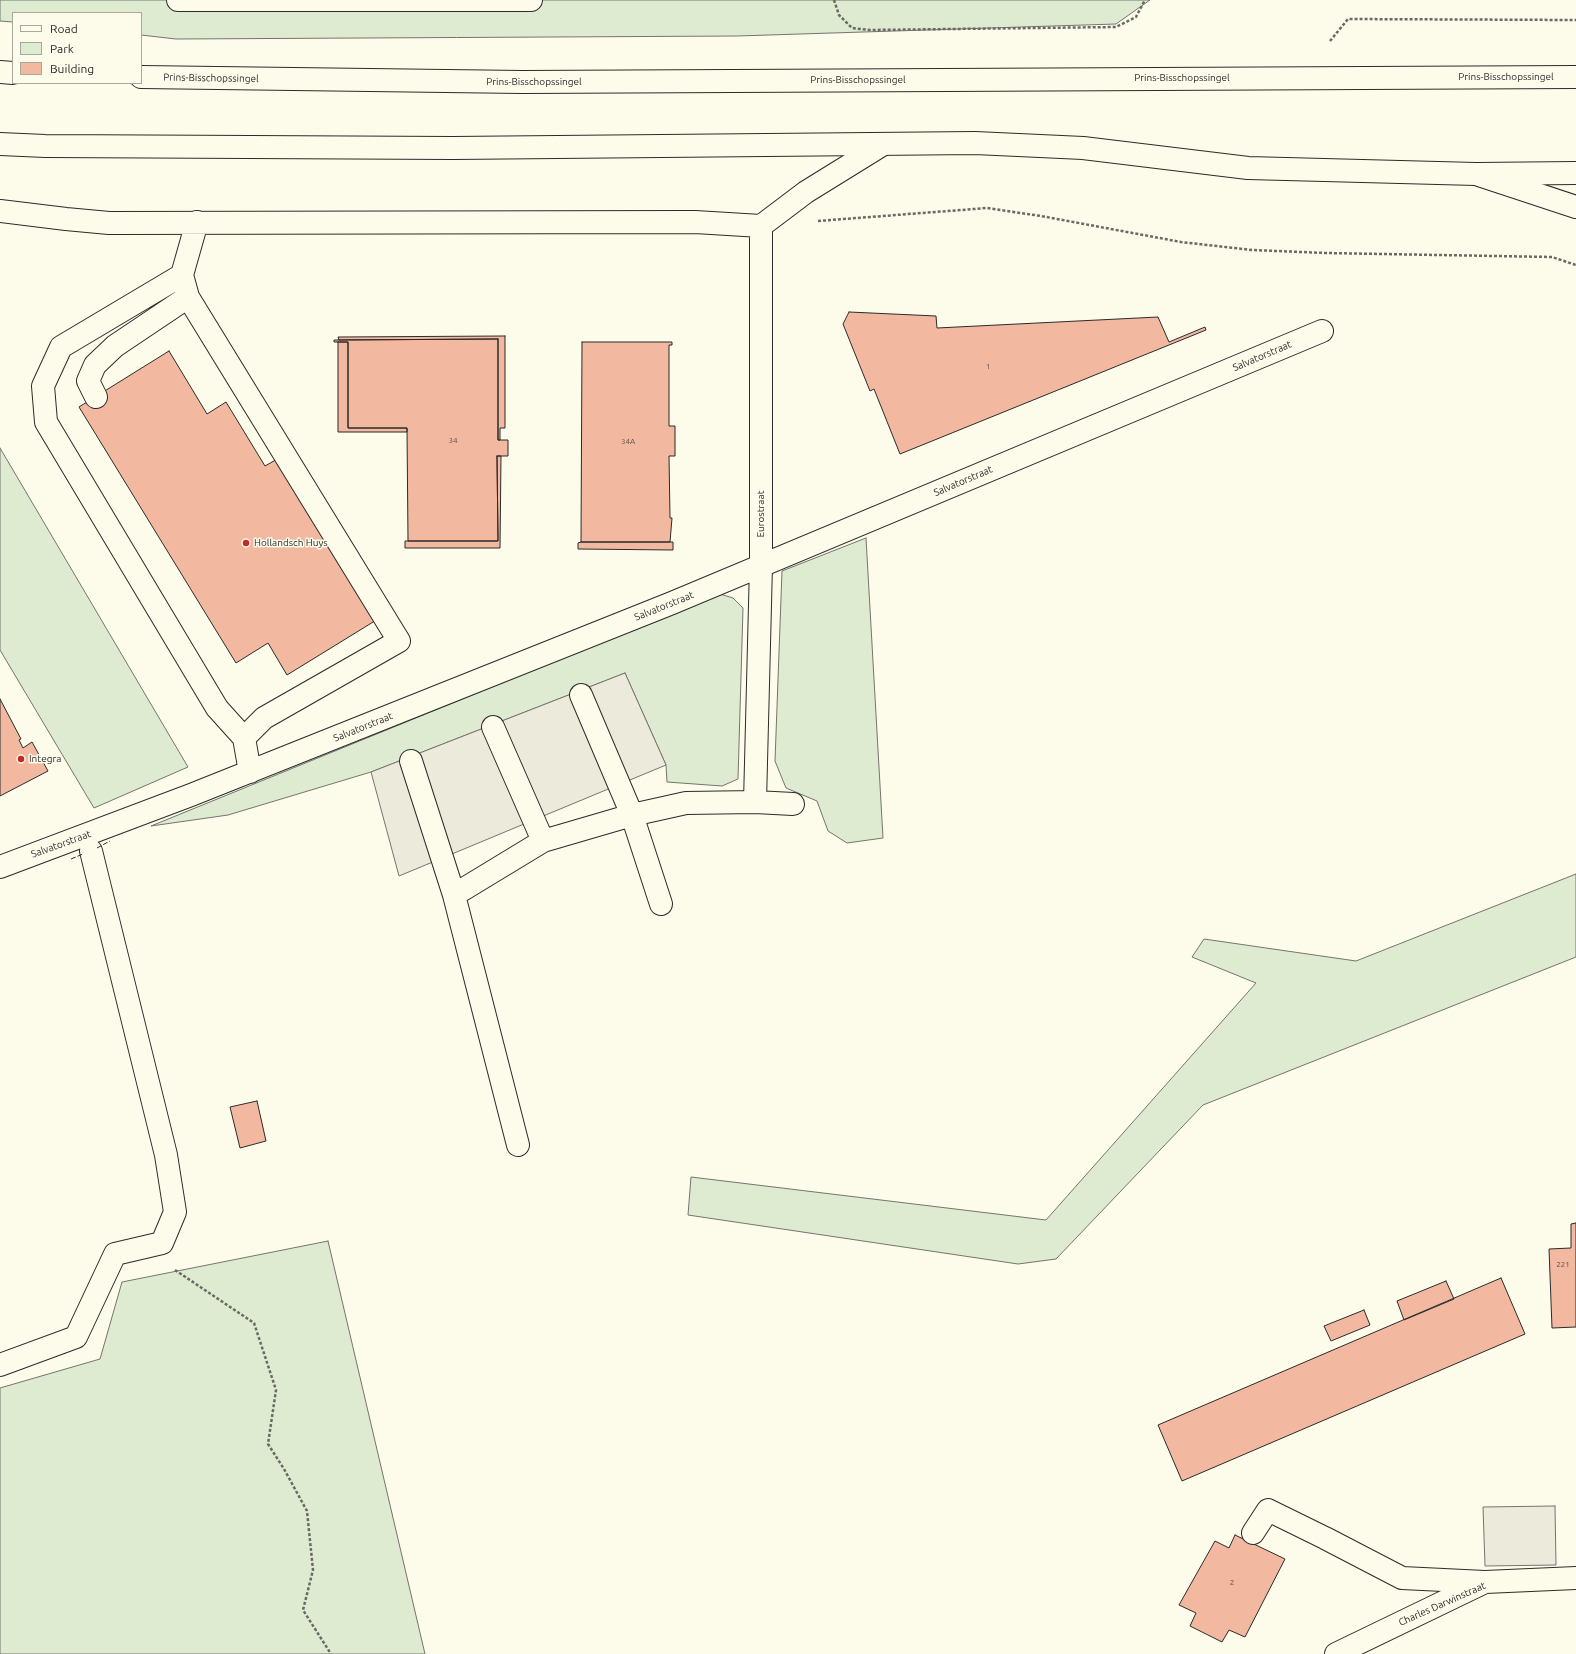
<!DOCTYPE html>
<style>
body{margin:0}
#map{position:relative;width:1576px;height:1654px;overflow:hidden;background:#fdfbea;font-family:Ubuntu,sans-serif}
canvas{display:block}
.legend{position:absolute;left:12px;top:12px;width:130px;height:72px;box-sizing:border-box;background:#fdfbea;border:1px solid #a9a89e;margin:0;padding:5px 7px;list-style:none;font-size:12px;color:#2b2b2b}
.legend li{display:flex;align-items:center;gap:8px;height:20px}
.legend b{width:20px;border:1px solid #a9a89e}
</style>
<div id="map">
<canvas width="1576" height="1654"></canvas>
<ul class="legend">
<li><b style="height:5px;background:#fdfbea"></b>Road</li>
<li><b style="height:11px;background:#deebd1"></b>Park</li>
<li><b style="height:11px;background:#f2b8a0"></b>Building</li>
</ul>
</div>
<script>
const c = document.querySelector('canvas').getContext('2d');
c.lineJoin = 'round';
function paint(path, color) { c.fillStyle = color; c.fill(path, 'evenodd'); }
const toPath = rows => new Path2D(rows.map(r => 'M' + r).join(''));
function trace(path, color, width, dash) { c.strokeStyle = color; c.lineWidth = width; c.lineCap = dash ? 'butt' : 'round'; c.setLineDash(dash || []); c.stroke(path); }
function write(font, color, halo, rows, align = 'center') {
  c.font = font + ' Ubuntu,sans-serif'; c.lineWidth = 3; c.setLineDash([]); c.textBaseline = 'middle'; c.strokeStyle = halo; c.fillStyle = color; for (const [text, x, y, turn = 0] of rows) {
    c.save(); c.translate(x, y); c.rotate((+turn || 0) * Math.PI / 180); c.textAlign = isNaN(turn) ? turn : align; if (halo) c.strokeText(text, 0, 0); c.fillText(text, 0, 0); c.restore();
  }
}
const green = toPath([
 [0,0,1150,0,1116,24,737,36,176,39,141,35,141,13,13,13,13,22,0,21,0,0],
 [0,448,188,767,94,808,0,650,0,448],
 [866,538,883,838,847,843,828,831,817,801,786,788,775,761,782,571,866,538],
 [720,594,733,598,743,608,738,779,722,786,667,782,666,765,625,673,371,772,228,815,151,826,720,594],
 [1576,874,1576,957,1203,1105,1056,1259,1018,1264,688,1215,691,1177,1046,1220,1256,983,1192,957,1204,939,1356,961,1576,874],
 [328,1241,425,1654,0,1654,0,1388,100,1359,122,1282,328,1241]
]);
paint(green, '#deebd1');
trace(green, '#74746e', 1);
const parking = toPath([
 [625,673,666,765,399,876,371,772,625,673],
 [1555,1506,1556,1565,1485,1566,1483,1507,1555,1506]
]);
paint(parking, '#eceadb');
trace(parking, '#74746e', 1);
const building = toPath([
 [849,312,936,316,937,328,1158,317,1169,342,1205,327,1206,330,900,454,874,389,870,391,843,324,849,312],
 [505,336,505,428,500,428,500,440,498,440,498,339,339,340,338,337,505,336],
 [498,339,498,440,508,440,508,456,497,456,498,541,408,541,407,428,348,428,348,342,334,342,334,340,498,339],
 [338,342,348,342,348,428,407,428,407,432,338,432,338,342],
 [582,342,672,342,672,345,669,345,669,426,675,426,675,456,669,456,670,518,672,518,670,542,581,542,582,342],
 [169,351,207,414,226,402,265,466,279,458,378,619,287,675,268,643,236,663,79,407,169,351],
 [497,456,501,456,500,548,405,548,405,541,498,541,497,456],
 [581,542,673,542,673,550,578,549,578,543,581,542],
 [0,699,21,739,19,740,23,748,32,742,48,771,0,796,0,699],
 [257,1101,266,1141,240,1148,230,1107,257,1101],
 [1576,1223,1576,1327,1552,1328,1549,1249,1571,1248,1571,1224,1576,1223],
 [1501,1278,1525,1334,1182,1481,1158,1425,1501,1278],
 [1446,1281,1454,1299,1404,1320,1397,1301,1446,1281],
 [1364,1310,1370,1325,1331,1341,1324,1326,1364,1310],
 [1235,1535,1285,1559,1245,1637,1229,1630,1222,1642,1190,1626,1196,1613,1179,1605,1215,1541,1229,1548,1235,1535]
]);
paint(building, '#f2b8a0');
trace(building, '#2b2b2b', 1);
const minor = toPath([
 [178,0,531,0],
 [0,211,66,219,109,223,695,222,761,226,806,192,882,145],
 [197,222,182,275,188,297,399,641,264,718,244,738,250,772],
 [182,275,61,347,43,386,46,422,217,708,244,738],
 [96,397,88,381,95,365,115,346,188,297],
 [581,695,632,815,661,904],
 [493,727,543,841],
 [411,761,454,895,518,1145],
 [755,802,761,565,761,226],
 [0,867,191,795,672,603,1322,331],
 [454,895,543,841,632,815,686,803,755,802,793,804],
 [0,1365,76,1337,115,1254,162,1243,175,1212,166,1155,91,851],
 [1253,1533,1268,1510,1325,1538,1402,1578,1485,1582],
 [1336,1654,1485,1582,1576,1578]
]);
const major = toPath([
 [1479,175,1576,207]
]);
const highway = toPath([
 [0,72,13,73],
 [141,77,522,82,1576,77],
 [0,144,45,146,453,148,975,143,1083,148,1248,168,1476,174,1576,173]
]);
trace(minor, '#2b2b2b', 24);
trace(major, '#2b2b2b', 24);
trace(highway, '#2b2b2b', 24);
trace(toPath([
 [834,0,839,15,852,28,870,30,1116,27,1136,17,1145,0],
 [1330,41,1348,19,1576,20],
 [818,221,987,208,1041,216,1181,242,1252,250,1326,253,1552,257,1576,265],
 [175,1270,254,1323,276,1390,268,1444,284,1469,307,1511,313,1570,303,1610,331,1654]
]), '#6a6964', 2.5, [3, 2]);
trace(minor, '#fdfbea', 22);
trace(major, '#fdfbea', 22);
trace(highway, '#fdfbea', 22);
trace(toPath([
 [97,848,110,841],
 [71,859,83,854]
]), '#2b2b2b', 1, [5, 2]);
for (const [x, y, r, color] of [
 [246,543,4,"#c62828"],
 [21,759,4,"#c62828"]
]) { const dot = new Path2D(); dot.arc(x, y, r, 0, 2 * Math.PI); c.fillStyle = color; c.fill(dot); trace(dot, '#fdfbea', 1.5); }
write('8px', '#5d4e48', null, [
 ["1",988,366],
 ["34",453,440],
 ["34A",628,441],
 ["221",1563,1264],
 ["2",1232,1582]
]);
write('10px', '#2b2b2b', '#fdfbea', [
 ["Prins-Bisschopssingel",1506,77],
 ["Prins-Bisschopssingel",211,78,1],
 ["Prins-Bisschopssingel",1182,78],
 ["Prins-Bisschopssingel",858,80],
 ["Prins-Bisschopssingel",534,82],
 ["Salvatorstraat",1262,356,-23],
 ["Salvatorstraat",963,481,-23],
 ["Eurostraat",761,514,-90],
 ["Salvatorstraat",664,606,-22],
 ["Salvatorstraat",363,727,-22],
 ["Salvatorstraat",61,844,-20],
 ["Charles Darwinstraat",1442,1604,-24]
]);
write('10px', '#2b2b2b', '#fdfbea', [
 ["Hollandsch Huys",254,543],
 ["Integra",29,759]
], 'left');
</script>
